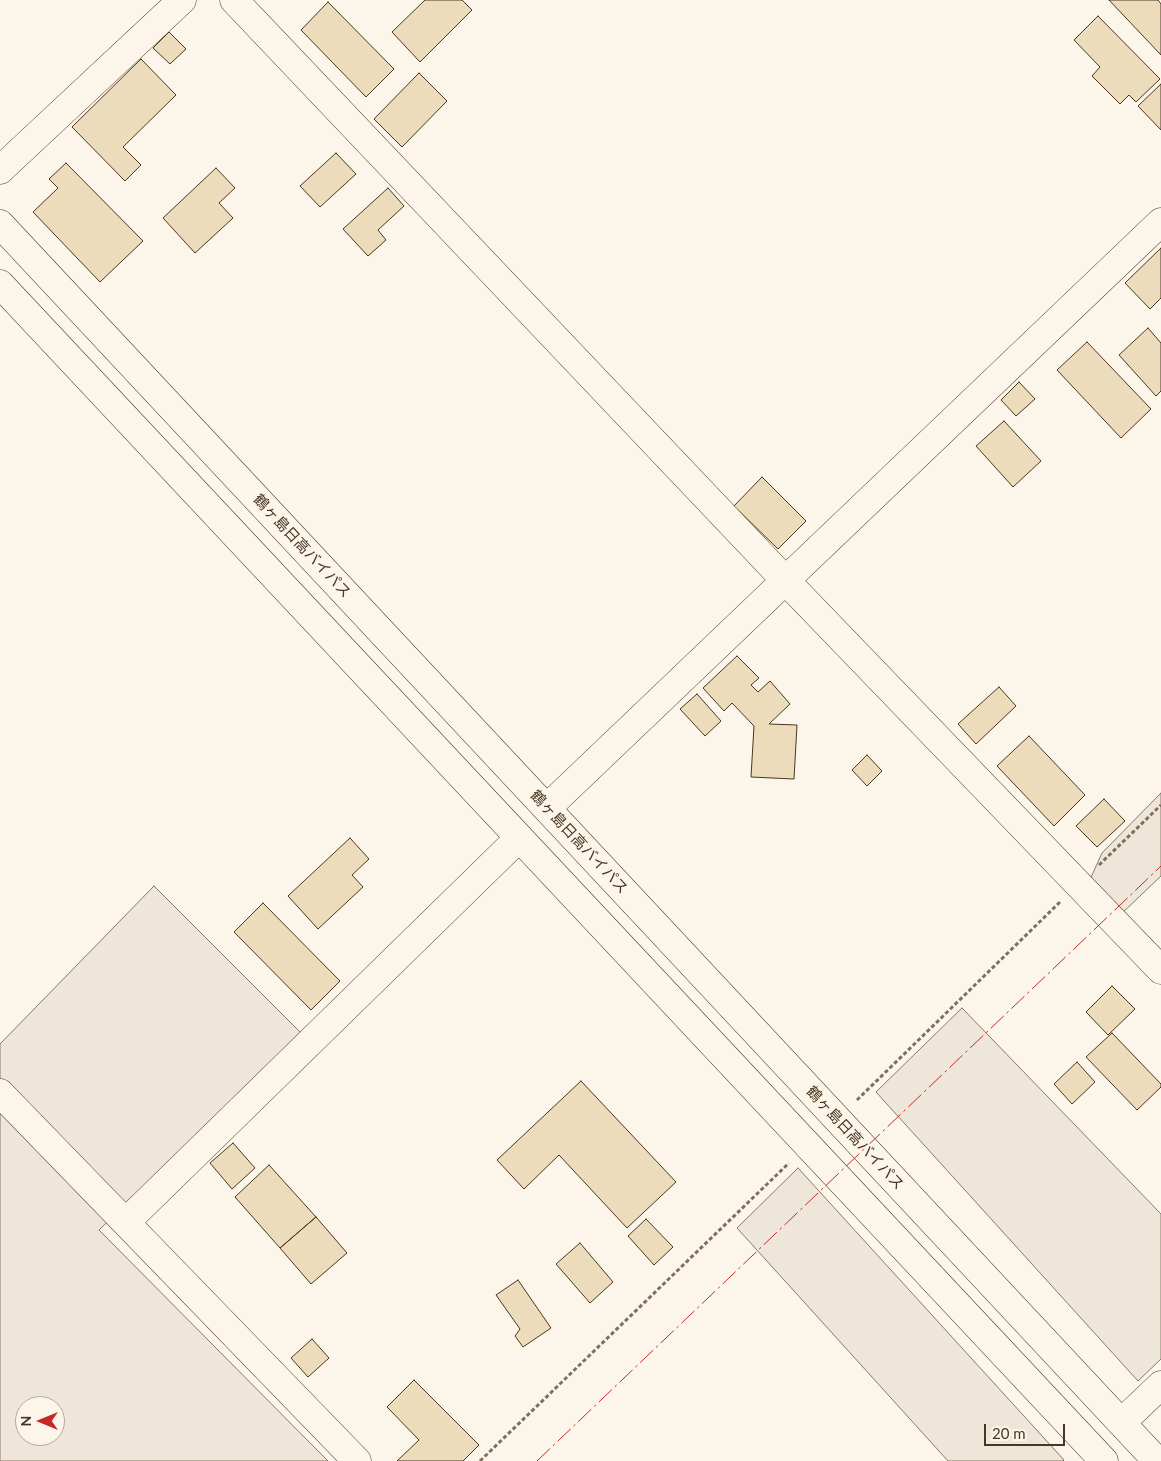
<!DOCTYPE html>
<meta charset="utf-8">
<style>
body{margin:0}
#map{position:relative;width:1161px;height:1461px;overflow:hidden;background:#fbf6e9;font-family:Lato,sans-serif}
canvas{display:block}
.north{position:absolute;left:15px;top:1396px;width:50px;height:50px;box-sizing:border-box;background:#fbf6e9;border:1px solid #b4a999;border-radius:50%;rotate:270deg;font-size:14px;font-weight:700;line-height:20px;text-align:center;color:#4a3520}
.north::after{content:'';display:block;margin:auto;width:18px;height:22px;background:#c62828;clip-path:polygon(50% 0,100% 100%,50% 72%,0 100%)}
.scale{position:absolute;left:984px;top:1424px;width:81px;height:22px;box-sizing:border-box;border:2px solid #4a3520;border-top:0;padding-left:6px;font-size:15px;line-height:18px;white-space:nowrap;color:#4a3520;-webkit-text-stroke:4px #fbf6e9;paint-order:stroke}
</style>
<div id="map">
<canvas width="1161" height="1461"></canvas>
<div class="north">N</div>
<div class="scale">20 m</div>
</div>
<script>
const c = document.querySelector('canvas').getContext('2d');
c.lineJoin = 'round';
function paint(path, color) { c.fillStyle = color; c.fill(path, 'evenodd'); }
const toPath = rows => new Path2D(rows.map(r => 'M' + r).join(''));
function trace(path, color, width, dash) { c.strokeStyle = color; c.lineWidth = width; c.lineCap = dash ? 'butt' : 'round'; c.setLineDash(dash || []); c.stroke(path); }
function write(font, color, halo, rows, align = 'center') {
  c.font = font + ' Lato,"Noto Sans JP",sans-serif'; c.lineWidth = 4; c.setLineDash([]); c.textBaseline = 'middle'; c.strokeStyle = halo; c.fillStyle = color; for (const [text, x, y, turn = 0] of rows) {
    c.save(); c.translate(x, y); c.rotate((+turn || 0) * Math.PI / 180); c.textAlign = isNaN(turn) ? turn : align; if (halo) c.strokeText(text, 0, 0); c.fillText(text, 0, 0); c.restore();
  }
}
const green = toPath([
 [1161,793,1161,876,1118,917,1088,884,1102,853,1161,793],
 [154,886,302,1034,99,1230,328,1461,0,1461,0,1044,154,886],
 [25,1406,55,1406,55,1436,25,1436,25,1406],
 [962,1008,1161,1214,1161,1359,1138,1381,876,1092,962,1008],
 [798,1168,1064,1460,1063,1461,948,1461,737,1228,798,1168]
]);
paint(green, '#ede6d9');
trace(green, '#887966', 1);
const building = toPath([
 [425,0,462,0,472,10,420,62,392,32,425,0],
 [1109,0,1158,0,1161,4,1161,55,1109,0],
 [328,2,394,69,366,97,301,30,328,2],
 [1098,16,1160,79,1136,102,1129,95,1120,104,1092,76,1100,67,1074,40,1098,16],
 [169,32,186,49,170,64,153,48,169,32],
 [141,59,176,95,123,147,141,165,125,181,72,127,141,59],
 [419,73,447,101,402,147,374,119,419,73],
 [1161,84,1161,130,1138,106,1161,84],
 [336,153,356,174,320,207,300,186,336,153],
 [66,163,143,241,100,282,33,212,58,188,49,179,66,163],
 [216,168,235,188,219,203,233,218,195,253,163,218,216,168],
 [388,188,404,206,378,230,386,240,368,256,343,229,388,188],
 [1161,248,1161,298,1150,309,1125,283,1161,248],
 [1148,328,1161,343,1161,391,1156,396,1119,355,1148,328],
 [1087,342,1151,409,1121,438,1057,370,1087,342],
 [1019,382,1035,399,1016,416,1001,400,1019,382],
 [1004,421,1041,461,1013,487,976,446,1004,421],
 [762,477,806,521,778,549,734,506,762,477],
 [737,656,759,678,751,685,758,692,770,681,790,704,769,724,797,725,794,779,751,777,754,726,732,703,724,711,703,688,737,656],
 [999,687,1016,706,976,744,958,724,999,687],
 [697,694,721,721,705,736,680,709,697,694],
 [1029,736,1085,795,1054,826,997,766,1029,736],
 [867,755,882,771,867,786,852,770,867,755],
 [1104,799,1125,821,1097,847,1076,826,1104,799],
 [350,838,369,859,352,875,363,887,318,929,288,896,350,838],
 [263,903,340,981,311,1010,234,932,263,903],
 [1112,986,1135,1009,1108,1035,1086,1012,1112,986],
 [1112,1033,1161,1084,1161,1087,1137,1110,1086,1057,1112,1033],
 [1077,1062,1095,1082,1072,1104,1054,1084,1077,1062],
 [581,1081,676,1182,627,1228,559,1155,524,1189,497,1160,581,1081],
 [233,1143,255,1168,232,1189,210,1163,233,1143],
 [269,1165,316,1217,280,1248,235,1197,269,1165],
 [316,1217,347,1253,311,1284,280,1248,316,1217],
 [646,1219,673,1247,654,1265,628,1236,646,1219],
 [580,1243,613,1282,590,1303,556,1264,580,1243],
 [518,1280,551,1328,523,1347,515,1336,520,1329,496,1295,518,1280],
 [312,1339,329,1358,308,1377,291,1358,312,1339],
 [414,1380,479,1445,463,1461,397,1461,419,1440,387,1407,414,1380]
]);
paint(building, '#ecdcbc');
trace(building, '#4a3520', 1);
const minor = toPath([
 [234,0,786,581,1161,970],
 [0,170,182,0],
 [547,808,1161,222],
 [0,1093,357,1461],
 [126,1222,519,838],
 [1122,1422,1161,1385]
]);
const highway = toPath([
 [0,224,1157,1461],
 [0,284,1104,1461]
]);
trace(minor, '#4a3520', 29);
trace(highway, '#4a3520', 29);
trace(toPath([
 [1099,865,1161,805],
 [857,1100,1060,902],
 [480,1461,789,1163]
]), '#7f6f5c', 3, [4, 2.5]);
trace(minor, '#fbf6e9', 28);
trace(highway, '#fbf6e9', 28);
trace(toPath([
 [537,1461,1161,866]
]), '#c62828', 1, [18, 4, 2.5, 4]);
write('15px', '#4a3520', '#fbf6e9', [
 ["鶴ヶ島日高バイパス",302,546,47],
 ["鶴ヶ島日高バイパス",579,842,47],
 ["鶴ヶ島日高バイパス",855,1138,47]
]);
</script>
